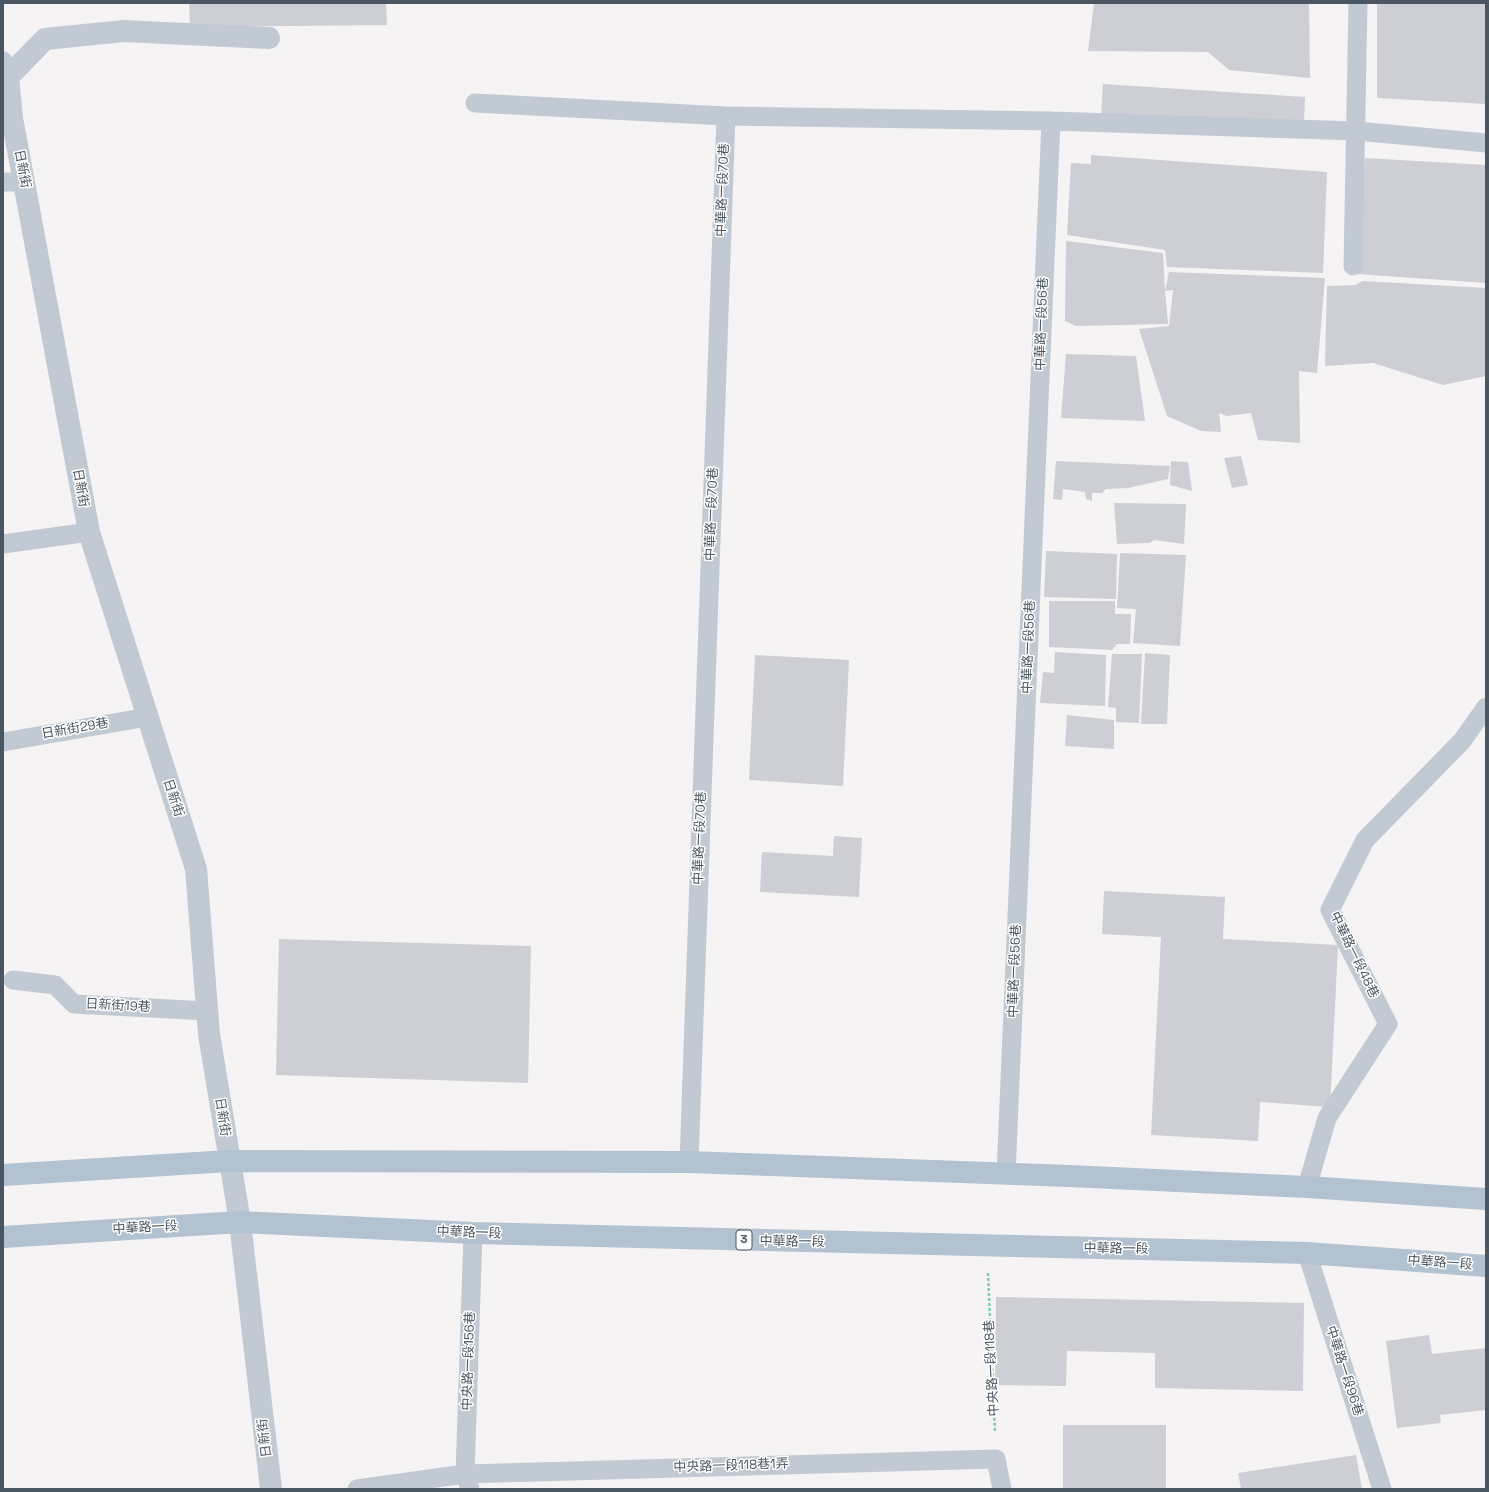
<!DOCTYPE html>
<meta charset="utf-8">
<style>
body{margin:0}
#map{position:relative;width:1489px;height:1492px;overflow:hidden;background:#f5f3f3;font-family:"Space Grotesk",sans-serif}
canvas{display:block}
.frame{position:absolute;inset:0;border:4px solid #4a5661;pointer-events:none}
</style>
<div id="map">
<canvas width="1489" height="1492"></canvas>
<div class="frame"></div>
</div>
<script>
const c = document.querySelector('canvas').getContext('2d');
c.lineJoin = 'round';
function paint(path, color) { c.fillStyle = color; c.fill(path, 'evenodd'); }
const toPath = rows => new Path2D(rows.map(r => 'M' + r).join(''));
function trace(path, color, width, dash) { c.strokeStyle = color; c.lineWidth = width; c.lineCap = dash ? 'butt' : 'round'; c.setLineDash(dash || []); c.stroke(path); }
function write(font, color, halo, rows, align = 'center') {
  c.font = font + ' "Space Grotesk","Noto Sans TC",sans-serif'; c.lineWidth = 3; c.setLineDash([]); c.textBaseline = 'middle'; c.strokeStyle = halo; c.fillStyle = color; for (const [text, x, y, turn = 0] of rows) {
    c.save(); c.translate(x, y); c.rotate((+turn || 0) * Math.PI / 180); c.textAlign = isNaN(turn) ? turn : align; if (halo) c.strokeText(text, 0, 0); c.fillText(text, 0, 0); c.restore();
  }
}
paint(toPath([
 [189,3,386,3,387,25,190,27],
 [1094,3,1309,3,1310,78,1229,70,1208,52,1088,51],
 [1377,3,1486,3,1486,104,1377,98],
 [1103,84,1305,97,1304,122,1101,117],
 [1091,155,1327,172,1323,273,1167,267,1165,250,1067,235,1071,163,1091,164],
 [1365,158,1486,165,1486,283,1357,274],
 [1066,241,1163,253,1165,291,1169,272,1325,278,1317,373,1299,371,1300,443,1258,440,1251,413,1227,416,1219,413,1221,432,1201,431,1167,416,1139,329,1169,326,1173,290,1165,291,1168,324,1076,326,1065,321],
 [1363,281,1486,288,1486,376,1443,385,1373,363,1325,366,1327,286,1355,285],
 [1066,354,1136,356,1145,421,1061,418],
 [1241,456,1248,485,1232,488,1224,458],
 [1056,461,1170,466,1168,479,1128,488,1106,489,1102,493,1092,493,1092,501,1086,499,1085,492,1063,489,1062,500,1053,499],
 [1171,461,1188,462,1192,491,1170,485],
 [1114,503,1186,504,1184,544,1155,540,1149,543,1117,544],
 [1046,551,1117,554,1116,599,1044,597],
 [1120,553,1186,555,1180,646,1133,643,1136,609,1117,608],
 [1049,601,1115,601,1115,614,1131,614,1130,644,1117,644,1112,650,1049,647],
 [1055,652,1106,655,1105,706,1040,703,1043,672,1054,673],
 [1145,653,1170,655,1167,724,1141,724],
 [1112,654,1142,654,1139,723,1116,722,1116,708,1108,707],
 [755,655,849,660,843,786,749,780],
 [1067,715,1114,720,1114,749,1065,746],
 [834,836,862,838,859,897,760,892,762,852,833,856],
 [1104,891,1225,897,1223,939,1338,945,1330,1107,1260,1102,1258,1141,1151,1135,1161,937,1102,934],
 [279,939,531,946,528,1083,276,1075],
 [996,1297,1304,1303,1303,1391,1155,1388,1155,1353,1067,1351,1066,1386,995,1385],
 [1429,1335,1432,1354,1486,1348,1486,1410,1440,1415,1441,1423,1397,1428,1386,1341],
 [1063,1425,1166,1425,1166,1489,1063,1489],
 [1356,1455,1362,1489,1241,1489,1238,1473]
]), '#cdcfd5');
trace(toPath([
 [988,1273,995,1432]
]), '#7ad0a6', 2.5, [3, 2]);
trace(toPath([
 [3,61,8,77],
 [475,103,726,116,689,1162],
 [726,116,1051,121,1357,131,1486,143],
 [3,182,24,182],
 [1353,266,1358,3],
 [3,544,89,532],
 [3,742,148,717],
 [13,980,55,985,74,1004,208,1011],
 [1006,1174,1051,121],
 [1307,1187,1327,1118,1388,1024,1330,910,1365,840,1462,741,1486,707],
 [1307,1253,1382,1489],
 [357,1489,465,1474,996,1459,1002,1489],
 [470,1489,465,1474,473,1233]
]), '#c1cad2', 19);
trace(toPath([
 [269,38,124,31,45,39,8,77,12,118,89,532,196,869,209,1034,240,1222,271,1489]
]), '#c1cad2', 22);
trace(toPath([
 [3,1175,229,1161,689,1162,1069,1176,1307,1187,1486,1199],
 [3,1237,240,1222,473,1233,1307,1253,1486,1266]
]), '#b3c2d1', 22);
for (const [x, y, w] of [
 [744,1240,16]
]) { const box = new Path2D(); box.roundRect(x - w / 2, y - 10, w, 20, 3); c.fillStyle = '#fff'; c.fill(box); trace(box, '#4a5661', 1); }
write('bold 12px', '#4a5661', null, [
 ["3",744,1240]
]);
write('13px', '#4a5661', '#fff', [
 ["日新街",22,169,79],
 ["中華路一段70巷",723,190,-88],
 ["中華路一段56巷",1042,324,-88],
 ["日新街",80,488,80],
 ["中華路一段70巷",712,514,-88],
 ["中華路一段56巷",1029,647,-88],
 ["日新街29巷",75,729,-10],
 ["日新街",173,798,72],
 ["中華路一段70巷",700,838,-88],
 ["中華路一段48巷",1354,955,64],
 ["中華路一段56巷",1015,971,-88],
 ["日新街19巷",118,1006,3],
 ["日新街",222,1117,81],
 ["中華路一段",145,1228,-3],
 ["中華路一段",469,1233,2],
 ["中華路一段",792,1242,1],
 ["中華路一段",1116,1249,1],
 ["中華路一段",1440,1263,4],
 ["中央路一段156巷",469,1361,-88],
 ["中央路一段118巷",992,1368,-93],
 ["中華路一段96巷",1344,1371,72],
 ["日新街",265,1438,-97],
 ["中央路一段118巷1弄",731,1466,-2]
]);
</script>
